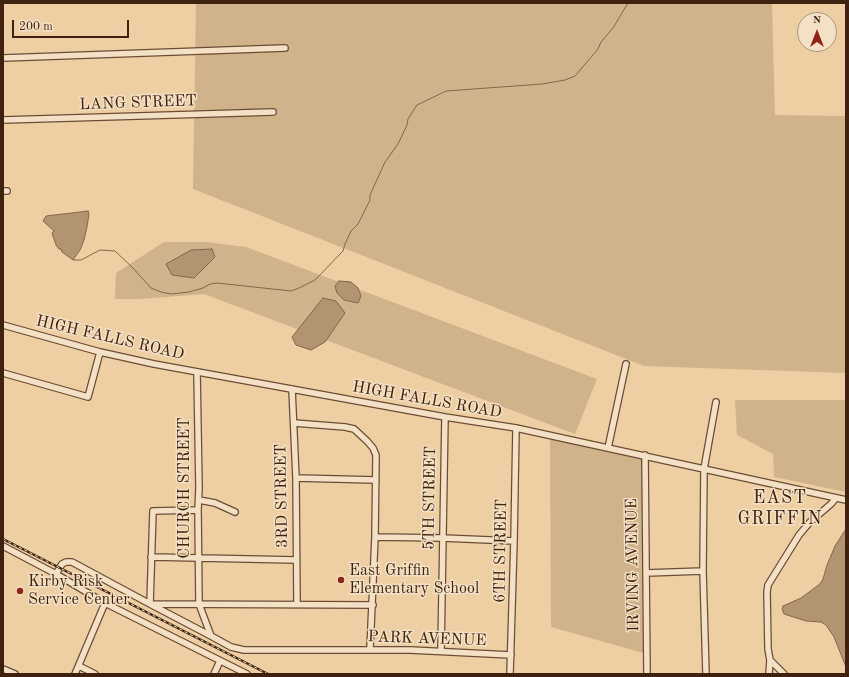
<!DOCTYPE html>
<style>
body{margin:0}
#map{position:relative;width:849px;height:677px;overflow:hidden;background:#eecfa4;font-family:"Old Standard TT",serif}
canvas{display:block}
.frame{position:absolute;inset:0;border:4px solid #3e220f;pointer-events:none}
.north{position:absolute;left:797px;top:12px;width:40px;height:40px;box-sizing:border-box;background:#f4e0c4;border:1px solid #ab947c;border-radius:50%;rotate:0deg;font-size:11px;font-weight:700;line-height:16px;text-align:center;color:#3e220f}
.north::after{content:'';display:block;margin:auto;width:14px;height:18px;background:#8f2418;clip-path:polygon(50% 0,100% 100%,50% 72%,0 100%)}
.scale{position:absolute;left:12px;top:20px;width:117px;height:18px;box-sizing:border-box;border:2px solid #3e220f;border-top:0;padding-left:5px;font-size:12px;line-height:14px;white-space:nowrap;color:#3e220f;-webkit-text-stroke:3px #f4e0c4;paint-order:stroke}
</style>
<div id="map">
<canvas width="849" height="677"></canvas>
<div class="frame"></div>
<div class="north">N</div>
<div class="scale">200 m</div>
</div>
<script>
const c = document.querySelector('canvas').getContext('2d');
c.lineJoin = 'round';
function paint(path, color) { c.fillStyle = color; c.fill(path, 'evenodd'); }
const toPath = rows => new Path2D(rows.map(r => 'M' + r).join(''));
function trace(path, color, width, dash) { c.strokeStyle = color; c.lineWidth = width; c.lineCap = dash ? 'butt' : 'round'; c.setLineDash(dash || []); c.stroke(path); }
function write(font, color, halo, rows, align = 'center') {
  c.font = font + ' "Old Standard TT",serif'; c.lineWidth = 3; c.setLineDash([]); c.textBaseline = 'middle'; c.strokeStyle = halo; c.fillStyle = color; for (const [text, x, y, turn = 0] of rows) {
    c.save(); c.translate(x, y); c.rotate((+turn || 0) * Math.PI / 180); c.textAlign = isNaN(turn) ? turn : align; if (halo) c.strokeText(text, 0, 0); c.fillText(text, 0, 0); c.restore();
  }
}
paint(toPath([
 [196,3,772,3,775,115,846,116,846,373,644,366,193,189],
 [164,242,206,242,246,247,597,379,575,434,204,294,141,299,115,299,116,273],
 [735,400,846,400,846,492,774,477,773,454,737,435],
 [550,437,644,457,647,654,551,627]
]), '#d0b28b');
const water = toPath([
 [88,211,89,214,87,227,84,240,80,250,73,260,62,252,61,249,59,249,56,245,52,233,54,231,43,221,46,216,88,211],
 [212,249,215,257,194,278,172,275,166,264,191,250,212,249],
 [339,281,351,282,358,288,361,296,358,303,344,300,337,293,335,286,339,281],
 [323,298,336,301,345,313,325,342,311,350,296,345,292,337,323,298],
 [846,529,846,667,834,637,826,625,821,622,806,621,784,614,782,609,783,606,801,598,820,584,823,579,827,565,835,546,846,529]
]);
paint(water, '#b29471');
trace(water, '#84664a', 1);
trace(toPath([
 [74,260,81,260,100,250,115,251,132,267,151,288,161,292,171,294,189,292,203,288,210,284,217,283,291,291,299,288,315,280,343,251,345,244,351,231,358,224,370,200,370,195,385,162,398,144,407,125,408,119,417,105,446,91,542,84,565,80,575,76,598,49,601,42,613,28,628,3]
]), '#84664a', 1);
const minor = toPath([
 [3,58,285,48],
 [3,120,273,112],
 [3,191,7,191],
 [3,325,100,352,154,364,445,417,516,428,846,500],
 [197,372,199,488,198,510,199,604,211,636,231,647,244,650,410,650,511,655],
 [3,373,88,397,100,352],
 [292,389,296,478,297,604],
 [294,423,345,427,354,429,367,441,373,448,376,455,375,537,370,649],
 [608,448,626,364],
 [645,455,647,674],
 [296,478,376,480],
 [199,500,215,503,235,512],
 [198,510,153,511,150,604,211,636],
 [375,537,442,538,514,541],
 [3,546,56,574,105,603,247,674],
 [151,557,296,560],
 [646,573,703,571],
 [56,574,62,564,66,562,72,562,150,604,373,605],
 [441,651,445,417],
 [79,666,95,674],
 [3,669,15,674],
 [75,674,105,603],
 [214,674,220,661],
 [510,674,514,541,516,428],
 [706,674,703,571,704,469,716,402],
 [769,674,770,660],
 [784,674,770,660,768,649,767,592,768,585,799,535,810,522,831,504,836,498]
]);
trace(minor, '#6a4d34', 8);
trace(minor, '#f4e0c4', 5.5);
const rail = toPath([
 [3,539,268,674]
]);
trace(rail, '#3e220f', 2.5);
trace(rail, '#f4e0c4', 1, [3]);
for (const [x, y, r, color] of [
 [341,580,4,"#8f2418"],
 [20,591,4,"#8f2418"]
]) { const dot = new Path2D(); dot.arc(x, y, r, 0, 2 * Math.PI); c.fillStyle = color; c.fill(dot); trace(dot, '#f4e0c4', 1.5); }
write('16px', '#3e220f', '#f4e0c4', [
 ["LANG STREET",138,103,-2],
 ["HIGH FALLS ROAD",110,338,13],
 ["HIGH FALLS ROAD",427,400,10],
 ["CHURCH STREET",185,488,-90],
 ["3RD STREET",282,496,-91],
 ["5TH STREET",430,498,-89],
 ["6TH STREET",501,551,-89],
 ["IRVING AVENUE",633,565,-91],
 ["PARK AVENUE",427,639,2]
]);
write('16px', '#3e220f', '#f4e0c4', [
 ["East Griffin",349,571],
 ["Elementary School",349,589],
 ["Kirby Risk",28,582],
 ["Service Center",28,600]
], 'left');
c.letterSpacing = '1px';
write('18px', '#3e220f', '#f4e0c4', [
 ["EAST",780,498],
 ["GRIFFIN",780,519]
]);
c.letterSpacing = '0px';
</script>
